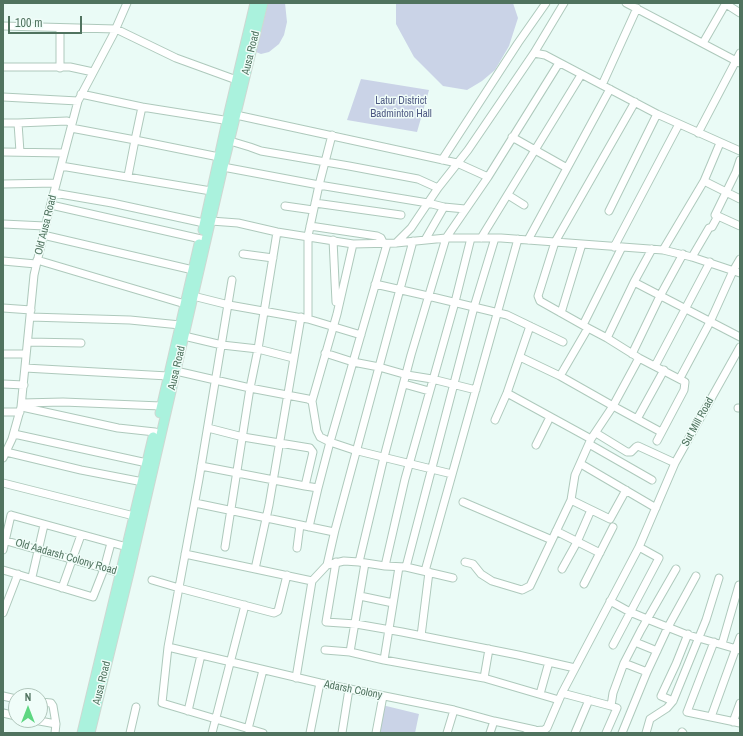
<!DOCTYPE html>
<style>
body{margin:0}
#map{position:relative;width:743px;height:736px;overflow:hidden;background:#eafbf6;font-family:"Archivo Narrow",sans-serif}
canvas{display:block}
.frame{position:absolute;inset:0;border:4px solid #50735f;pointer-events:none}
.north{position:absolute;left:8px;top:688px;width:40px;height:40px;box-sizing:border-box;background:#f0fdf9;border:1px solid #b0c6bb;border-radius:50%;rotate:0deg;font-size:11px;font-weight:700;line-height:16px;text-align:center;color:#50735f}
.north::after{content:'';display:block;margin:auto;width:14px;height:18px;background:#5dd781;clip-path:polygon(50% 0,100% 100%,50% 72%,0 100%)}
.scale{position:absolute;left:8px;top:16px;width:74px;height:18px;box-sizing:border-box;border:2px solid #50735f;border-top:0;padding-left:5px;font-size:12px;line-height:14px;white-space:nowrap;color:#50735f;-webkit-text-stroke:3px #f0fdf9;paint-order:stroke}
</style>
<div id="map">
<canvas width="743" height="736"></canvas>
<div class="frame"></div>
<div class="north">N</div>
<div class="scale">100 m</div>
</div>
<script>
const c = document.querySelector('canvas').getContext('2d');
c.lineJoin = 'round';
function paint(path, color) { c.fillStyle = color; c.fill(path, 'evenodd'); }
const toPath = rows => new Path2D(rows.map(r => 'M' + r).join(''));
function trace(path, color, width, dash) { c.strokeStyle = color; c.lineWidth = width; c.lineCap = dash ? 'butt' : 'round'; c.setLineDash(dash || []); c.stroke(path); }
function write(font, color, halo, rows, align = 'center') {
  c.font = font + ' "Archivo Narrow",sans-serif'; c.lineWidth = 3; c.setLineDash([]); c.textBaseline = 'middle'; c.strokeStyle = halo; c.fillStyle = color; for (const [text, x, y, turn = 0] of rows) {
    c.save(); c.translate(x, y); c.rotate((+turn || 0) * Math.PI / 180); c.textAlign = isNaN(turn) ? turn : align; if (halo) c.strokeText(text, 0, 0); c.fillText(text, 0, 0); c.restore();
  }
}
paint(toPath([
 [268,3,285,3,287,22,284,35,279,44,269,52,261,54,256,52],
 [396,3,513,3,518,18,509,46,495,70,482,81,467,90,443,86,414,57,396,24],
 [361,79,429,90,417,132,347,120],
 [378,704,419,714,415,733,372,733]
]), '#cad3e7');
const minor = toPath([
 [626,3,740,63],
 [726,4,740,13],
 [3,26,116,29,176,58,242,82],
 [703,43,726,3],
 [534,53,545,55,657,114,740,151],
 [3,67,70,67,93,72],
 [60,68,60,28],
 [602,85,637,8],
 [81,94,142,107],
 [3,97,78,101],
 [236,115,457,163,488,177,559,63],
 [3,123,18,123],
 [71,128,135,140,128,176],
 [698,133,740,53],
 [332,135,319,185,428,203,444,207,465,209],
 [512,137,567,168],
 [230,141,250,147,261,151,349,166,418,179,438,188],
 [3,152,64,153],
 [20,152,18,123,67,121,72,123],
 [219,157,135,140,142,107,230,121],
 [442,160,518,43,546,3],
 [61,166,211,191],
 [223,167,319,185,308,236,308,319],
 [704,181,740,199],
 [3,184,56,183],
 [54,193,112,203,204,223],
 [508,195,524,205],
 [315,203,401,215],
 [51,205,201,239],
 [285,206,313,210],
 [609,211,657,114],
 [718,216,740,226],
 [211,221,238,223,277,232,353,244],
 [3,224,45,226],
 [310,226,377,236,381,238,384,244],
 [43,235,193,270],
 [481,238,581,75],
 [333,240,336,302],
 [425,240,444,207],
 [528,240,610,89],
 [396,243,411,228,438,188,468,150,534,53,564,3],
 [614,247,679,124],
 [663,250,704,181,720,143],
 [243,254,273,258],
 [692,257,709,228,712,227,718,216,715,215,736,172,740,160],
 [37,260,185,304],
 [3,261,36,264],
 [232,280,199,479,168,647,162,703,263,733],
 [634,282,740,337],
 [375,284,428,296,507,315,563,342],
 [189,295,229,305,308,319,361,335],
 [3,308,31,310],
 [561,313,582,244],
 [30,317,130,320,180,325],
 [583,325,622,247],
 [588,328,607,338,639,358,685,382,684,390,657,441],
 [184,336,222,345,258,349,293,358],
 [607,338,634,282,652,249],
 [28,342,81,343],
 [325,353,353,362,379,367,413,241],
 [3,354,26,354],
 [632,354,660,296,683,254],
 [520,357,560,376,613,406,639,358],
 [655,366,710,262],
 [25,368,168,376],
 [176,371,250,388,308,399,312,401,317,431,320,437,330,442,354,450,452,474],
 [560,376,588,328,540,301,538,296,555,242,635,102],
 [680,378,710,322,733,271,740,259],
 [3,384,24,385],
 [404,384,429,391],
 [507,393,591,439],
 [312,401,337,314,353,244,396,243,446,238,501,238,663,250,692,257,740,273],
 [22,403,63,402,161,406],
 [22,407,118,428,155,432],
 [738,408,740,408],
 [3,412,20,412],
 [637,419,664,370],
 [495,420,507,393,530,326],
 [596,433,627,452,631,452,636,447,638,446,675,463],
 [14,434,147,463],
 [589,444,652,480],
 [536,445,550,417],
 [6,452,81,470,143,482],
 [3,458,12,439,21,407,34,275,48,215,78,101,113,35,127,3],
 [581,464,656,508],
 [201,466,305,486,313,452,310,448,243,437,208,428],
 [3,483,134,516],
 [305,486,318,488,309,527],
 [318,488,330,442,387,244],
 [626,490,610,519,571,500,575,475,591,439,613,406,661,432],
 [463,502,552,540],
 [195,503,334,532],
 [556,531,600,553],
 [3,540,124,574],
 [225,547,250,388,258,349,277,232],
 [297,548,300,525],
 [3,550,11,515,127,547],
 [185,554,312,581],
 [336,562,326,622,356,624,402,632,518,655,575,668],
 [359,562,384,457,411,355,446,238,488,177],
 [465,562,473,564,481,574,492,581,522,590,530,586,571,500],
 [327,565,335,530,379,367,407,375,432,379,476,390],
 [385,566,405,479,455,302,471,238],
 [406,567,474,307,495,238],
 [255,569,269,505,301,317],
 [562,569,577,542,591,510],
 [3,570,93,597,104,569,111,543],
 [425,571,518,239],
 [32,577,44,525],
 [152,580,179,588,274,613,278,611,287,575],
 [584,584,613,527],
 [62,588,81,535],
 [360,596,393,603],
 [610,601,630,612,647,619,685,634,740,650],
 [3,613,18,574],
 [421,636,429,572],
 [635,642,657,651],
 [714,642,687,712,740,723],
 [722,644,739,585],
 [613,645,659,558,639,547],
 [168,647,320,683,454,710,494,721,535,730],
 [325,650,350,652,384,660,484,678,489,649],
 [350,652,365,563],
 [384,660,399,567],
 [647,672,668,627,696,576],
 [296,678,312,581,327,565,344,561,359,562,385,566,406,567,453,578],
 [484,678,559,700],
 [562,693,611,706],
 [540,694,549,662],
 [3,696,16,699],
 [673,701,706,620,719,578],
 [40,702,51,703,53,706,56,724,55,733],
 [188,711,201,655],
 [3,713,16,716],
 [711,717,740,637],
 [34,720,56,724],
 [733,722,740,703],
 [248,729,263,670],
 [682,732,683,733],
 [130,733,136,707],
 [212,733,245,605],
 [310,733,320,683],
 [342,733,349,689],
 [376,733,383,696],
 [447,733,454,710],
 [490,733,494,721],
 [527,733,531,731,544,730,547,728,562,693,639,547,675,463,740,347],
 [575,733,589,700],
 [606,733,617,708,611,706,613,693,624,663,641,630,676,569],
 [622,733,647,672,624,663],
 [646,733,650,719,667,708,673,701,661,696,676,664,688,634]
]);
const major = toPath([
 [203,230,227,121,255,3],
 [160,413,199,244],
 [82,733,153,437],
 [90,733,129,573,223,167,263,3]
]);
trace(minor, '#aec9bc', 9);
trace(major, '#ced8d2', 11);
trace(minor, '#fff', 7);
trace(major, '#aaf2dd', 9);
write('11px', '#50735f', '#f0fdf9', [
 ["Ausa Road",251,53,-76],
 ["Old Ausa Road",46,225,-76],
 ["Ausa Road",177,368,-77],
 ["Sut Mill Road",698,422,-61],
 ["Old Aadarsh Colony Road",66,557,16],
 ["Ausa Road",102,683,-76],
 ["Adarsh Colony",353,690,11]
]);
write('11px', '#4f5a83', '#f0fdf9', [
 ["Latur District",401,101],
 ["Badminton Hall",401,114]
]);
</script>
